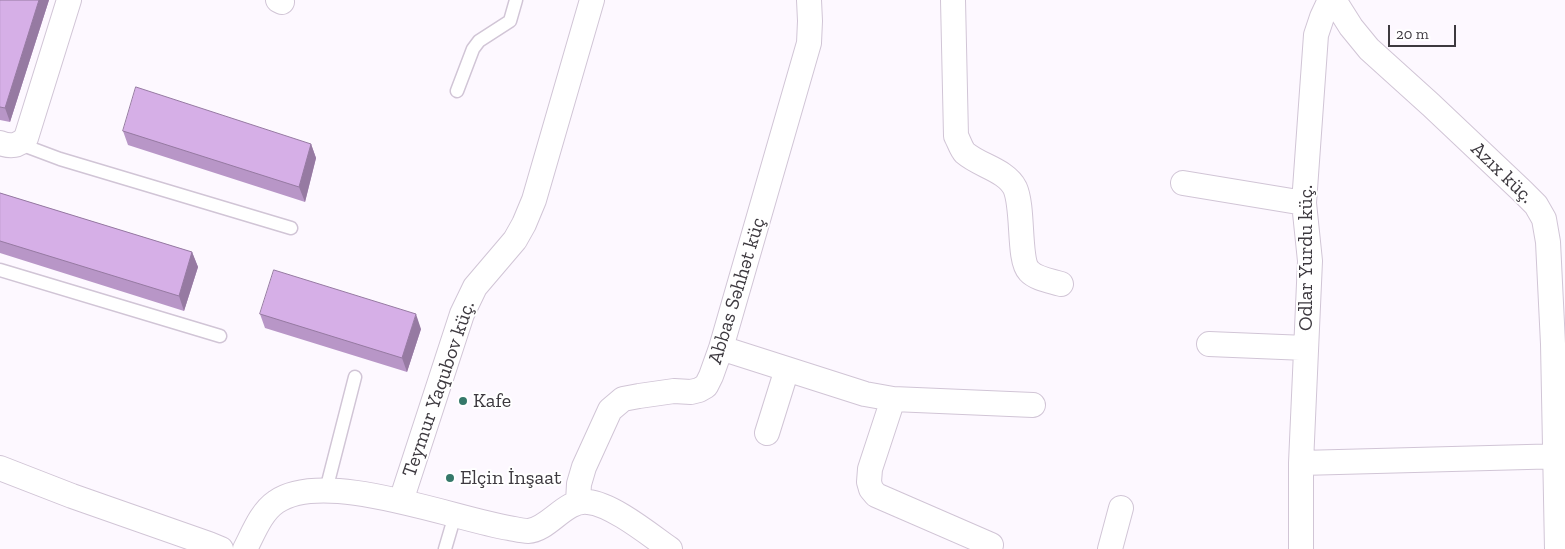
<!DOCTYPE html>
<meta charset="utf-8">
<style>
body{margin:0}
#map{position:relative;width:1565px;height:549px;overflow:hidden;background:#fdf8ff;font-family:"Zilla Slab",serif}
canvas{display:block}
.scale{position:absolute;left:1388px;top:25px;width:68px;height:22px;box-sizing:border-box;border:2px solid #3d393f;border-top:0;padding-left:6px;font-size:15px;line-height:18px;white-space:nowrap;color:#3d393f;-webkit-text-stroke:4px #fff;paint-order:stroke}
</style>
<div id="map">
<canvas width="1565" height="549"></canvas>
<div class="scale">20 m</div>
</div>
<script>
const c = document.querySelector('canvas').getContext('2d');
c.lineJoin = 'round';
function trace(path, color, width, dash) { c.strokeStyle = color; c.lineWidth = width; c.lineCap = dash ? 'butt' : 'round'; c.setLineDash(dash || []); c.stroke(path); }
function paint(path, color) { c.fillStyle = color; c.fill(path, 'evenodd'); }
function label(font, color, halo, rows, align = 'center') {
  c.font = font + ' "Zilla Slab",serif'; c.lineWidth = 4; c.setLineDash([]); c.textBaseline = 'middle'; c.strokeStyle = halo; c.fillStyle = color; for (const [text, x, y, turn = 0] of rows) {
    c.save(); c.translate(x, y); c.rotate((+turn || 0) * Math.PI / 180); c.textAlign = isNaN(turn) ? turn : align; if (halo) c.strokeText(text, 0, 0); c.fillText(text, 0, 0); c.restore();
  }
}
const service = new Path2D(`
 M457 91 473 49 479 41 510 21 516 0
 M20 144 60 159 291 228
 M0 270 220 336
 M326 490 355 377
 M445 549 455 515`);
const minor = new Path2D(`
 M278 0 282 2
 M953 0 956 136C959 141 961 149 965 153 980 166 1006 170 1015 188 1024 208 1018 260 1029 271 1036 279 1052 281 1061 284
 M1334 0 1351 27 1369 49 1431 105 1522 191 1536 205 1544 219 1548 242 1553 344 1557 549
 M0 143C11 147 18 146 26 138L69 0
 M1183 183 1304 203
 M1209 344 1306 348
 M721 348 865 394 893 399 1033 405
 M893 399 870 469 869 482 871 489 876 495 991 545
 M767 433 787 369
 M1301 463 1565 456
 M0 468 72 496 209 544 221 549
 M401 501 462 314 475 287 515 240 524 224 534 200 592 0
 M578 502 579 484 584 467 610 410 623 399 639 396 674 391 691 392 699 390 706 386 711 376 721 348 809 43 810 21 809 0
 M245 549C253 534 261 512 276 502 324 468 454 519 509 528 515 529 522 531 528 531 549 530 565 499 588 502 612 504 650 535 670 549
 M1110 549 1121 508
 M1301 549V463L1310 261 1304 203 1316 35 1322 17 1330 0`);
trace(service, '#d1c5d6', 15);
trace(minor, '#d1c5d6', 26);
trace(service, '#fff', 12);
trace(minor, '#fff', 24);
paint(new Path2D(`
 M0 0H49L10 122 0 120Z
 M123 131 311 144 316 158 305 202 128 145Z
 M0 193 192 252 198 267 184 311 0 253Z
 M260 314 421 329 407 372 265 328Z`), '#b896c7');
paint(new Path2D(`
 M39 0H49L10 122 5 108Z
 M311 144 316 158 305 202 299 187Z
 M192 252 198 267 184 311 179 296Z
 M416 314 421 329 407 372 402 358Z`), '#967aa2');
const building = new Path2D(`
 M0 0H39L5 108 0 107Z
 M136 87 311 144 299 187 123 131Z
 M0 193 192 252 179 296 0 241Z
 M274 270 416 314 402 358 260 314Z`);
paint(building, '#d6afe7');
trace(building, '#967aa2', 1);
for (const [x, y, r, color] of [
 [463,401,5,"#35786a"],
 [450,478,5,"#35786a"]
]) { const dot = new Path2D(); dot.arc(x, y, r, 0, 2 * Math.PI); c.fillStyle = color; c.fill(dot); trace(dot, '#fff', 2); }
label('20px', '#3d393f', '#fff', [
 ["Azıx küç.",1502,173,44],
 ["Odlar Yurdu küç.",1306,258,-90],
 ["Abbas Səhhət küç",737,291,-73],
 ["Teymur Yaqubov küç.",439,389,-71]
]);
label('20px', '#3d393f', '#fff', [
 ["Kafe",473,401],
 ["Elçin İnşaat",460,478]
], 'left');
</script>
